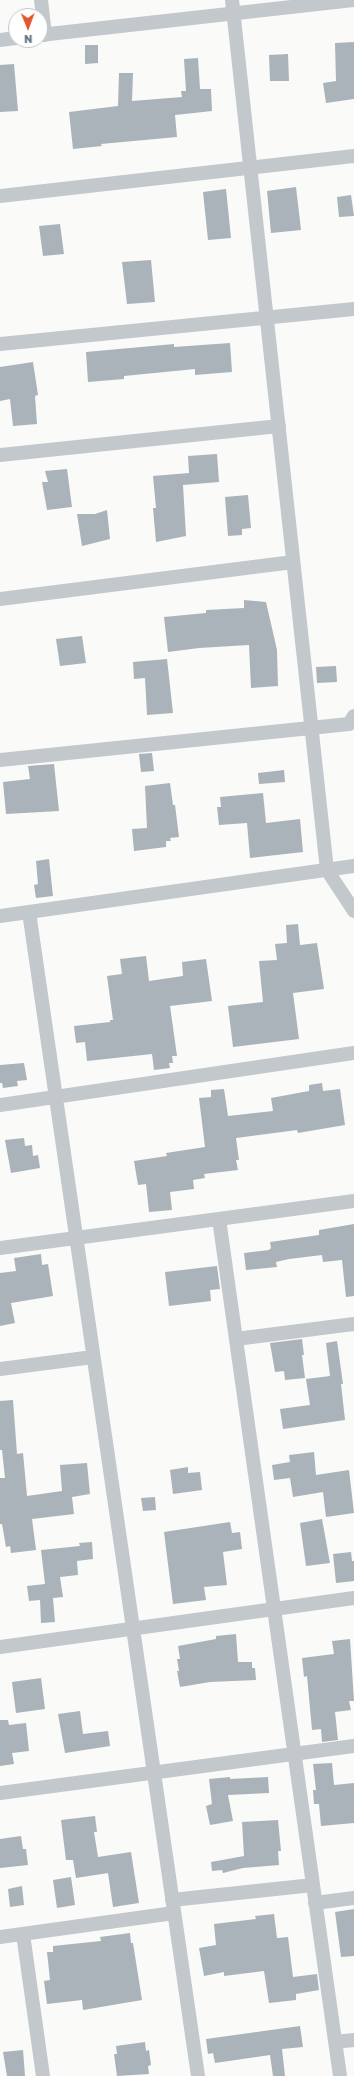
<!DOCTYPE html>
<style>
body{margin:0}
#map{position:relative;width:354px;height:2076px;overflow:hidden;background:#fafaf8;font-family:"Golos Text",sans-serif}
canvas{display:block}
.north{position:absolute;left:8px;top:8px;width:40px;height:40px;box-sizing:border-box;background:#fff;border:1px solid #c1c8cd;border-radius:50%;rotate:179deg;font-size:11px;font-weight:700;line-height:16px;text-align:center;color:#657683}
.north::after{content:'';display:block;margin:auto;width:14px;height:18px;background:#e4572e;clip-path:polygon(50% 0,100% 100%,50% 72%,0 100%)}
</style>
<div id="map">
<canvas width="354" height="2076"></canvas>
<div class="north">N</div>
</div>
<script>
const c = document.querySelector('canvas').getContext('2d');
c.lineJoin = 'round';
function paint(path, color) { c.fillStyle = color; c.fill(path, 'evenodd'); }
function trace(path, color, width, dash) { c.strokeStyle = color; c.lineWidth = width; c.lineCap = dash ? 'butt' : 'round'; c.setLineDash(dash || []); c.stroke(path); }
paint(new Path2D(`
 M354 42V99L326 103 323 83 336 81 335 43Z
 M85 45H98V63L85 64Z
 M288 54 289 81H270L269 55Z
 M198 58 200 89H211L212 111 175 115 177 137 101 144 102 146 73 149 69 112 118 106 119 73H133L132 101 182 97 181 91H186L184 59Z
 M14 64 18 111 0 112V65Z
 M296 187 301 230 271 233 267 191Z
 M226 189 231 238 208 240 203 192Z
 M351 195 354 216 339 217 337 197Z
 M60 224 64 254 43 256 39 226Z
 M151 260 155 302 127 304 122 262Z
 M230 343 232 372 195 375V369L124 376V379L88 382 86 352 174 344V347Z
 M33 362 38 395 35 396 37 424 13 426 10 399 0 401V367Z
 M217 454 219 482 183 485 186 536 156 542 153 508H156L153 476 189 473 188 456Z
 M67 469 72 507 47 510 42 482H48L45 471Z
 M248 495 251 528 242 529V535L228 536 225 497Z
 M107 510 110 539 82 546 77 514H95Z
 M244 600 266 602 277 650 278 686 251 688 249 645 199 648 168 652 164 617 206 613V610L244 608Z
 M82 636 86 663 60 666 56 639Z
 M167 659 173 713 147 715 145 678 134 679 133 662Z
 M336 666 337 682 317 683 316 667Z
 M152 753 154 771 141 772 139 754Z
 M54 764 59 811 6 814 3 782 30 779 28 766Z
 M284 770 285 782 259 784 258 773Z
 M170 783 173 805H175L179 837 170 838 171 841H166V847L134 851 132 829 147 828 145 786Z
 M263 793 266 823 300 819 303 852 250 858 247 823 219 825 217 807H221L220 797Z
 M49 859 53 896 36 898 34 885 38 884 36 861Z
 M298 924 300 945 317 943 324 989 293 993 299 1039 233 1047 228 1006 263 1002 259 961 277 960 275 944 287 943 286 925Z
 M146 956 149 981 183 976 182 962 206 959 212 1001 170 1006 177 1056H172L173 1063H169L170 1068 154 1070 152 1054 87 1061 85 1042 76 1043 74 1026 110 1022V1020H113L107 976 122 974 120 959Z
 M24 1063 27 1080 17 1081 18 1086 3 1088 2 1083H0V1065Z
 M322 1083 323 1091 340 1089 345 1125 298 1133 297 1130 236 1138 239 1160H236L238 1170 204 1174 205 1178 193 1180 194 1189 170 1192 172 1210 149 1212 146 1184 138 1185 134 1161 167 1156 166 1153 205 1147 199 1098 211 1097V1090L224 1089 228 1116 273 1111 271 1098 309 1091V1085Z
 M24 1138 25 1146 32 1145 33 1156 38 1155 40 1168 11 1173 5 1140Z
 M354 1224V1296L346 1297 342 1260 323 1262 322 1255 289 1259 276 1262 277 1267 246 1270 244 1253 269 1250 271 1248 270 1242 319 1235V1230Z
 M41 1254 42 1265 48 1264 53 1296 11 1303 15 1323 0 1326V1273L16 1271 14 1258Z
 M217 1266 220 1289 210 1290 211 1301 169 1306 165 1272Z
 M302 1339 304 1355H302L305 1378 285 1380 284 1371 275 1372 270 1343Z
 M337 1341 343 1384H341L345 1420 283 1429 280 1409 310 1405 306 1379 330 1376 326 1343Z
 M13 1400 17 1454 23 1453 27 1496 62 1491 60 1465 87 1463 90 1494 72 1497 74 1514 32 1519 36 1550 11 1553 10 1546 6 1547 2 1524H0V1478H5L2 1450H0V1401Z
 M314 1452 316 1475 349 1470 354 1513 326 1517 323 1492 293 1497 290 1478 274 1480 272 1465 290 1462 289 1455Z
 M188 1467V1473L200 1472 202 1490 173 1494 170 1470Z
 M155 1497 156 1510 143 1511 141 1498Z
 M322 1519 330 1563 306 1566 300 1523Z
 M230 1522 232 1533 240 1532 242 1549 223 1552 227 1585 204 1587 206 1600 173 1604 164 1532Z
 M92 1542 93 1559 77 1561 78 1575 60 1577 63 1597 53 1598 55 1622 41 1623 40 1600 29 1601 27 1586 45 1584 41 1550 80 1546 79 1543Z
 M351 1552 352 1561H354V1581L336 1583 333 1554Z
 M236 1634 238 1662H252V1668H255L256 1680 210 1682 180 1687 177 1671H179L177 1659H180L178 1646 216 1639V1636Z
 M350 1639 354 1701H349L351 1710 335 1712 338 1740 322 1742 321 1729 312 1730 307 1676 304 1677 302 1658 334 1654 332 1641Z
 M41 1678 45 1709 16 1713 12 1682Z
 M80 1711 83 1734 108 1731 110 1746 65 1753 58 1714Z
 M0 1720H8L9 1725 26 1723 29 1751 12 1753 14 1764 0 1766Z
 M332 1763 334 1785 354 1783V1823L321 1826 319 1804H314L313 1790H316L313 1764Z
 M230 1777V1779L268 1777 269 1793 228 1795 233 1821 210 1825 206 1806 212 1804 209 1779Z
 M95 1816 97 1832H94L98 1857 131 1852 139 1903 113 1907 108 1873 76 1878 73 1860H66L61 1820Z
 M278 1820 281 1851H278L279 1865 243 1868 223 1873 222 1870 212 1871 211 1862 244 1856 242 1822Z
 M21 1836 23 1849H26L28 1865 0 1868V1839Z
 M71 1877 75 1905 57 1908 53 1880Z
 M22 1886 24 1905 10 1907 8 1889Z
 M354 1909V1956L341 1957 335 1912Z
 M274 1914 277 1938 288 1937 293 1977 317 1974 319 1990 296 1994V2000L269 2003 264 1971 224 1976V1972L204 1976 199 1948 216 1945 214 1924 256 1919 255 1916Z
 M130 1933 131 1943H133L142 2000 83 2010 82 2000 47 2004 44 1981 50 1980 47 1952H53V1946L101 1941 100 1937Z
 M300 2026 303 2047 282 2049 285 2076H273L270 2055 215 2063 213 2053 208 2054 206 2039Z
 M145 2042 146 2051 149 2050 151 2065 148 2066 149 2074 117 2076 114 2054H117L116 2046Z
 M23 2050 25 2076H7L3 2052Z`), '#aab3b9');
trace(new Path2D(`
 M41 0 45 35
 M232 0 327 870 354 911
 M40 35 354 0
 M0 40 16 38
 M0 196 354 156
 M0 344 354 309
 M0 455 279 426
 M0 599 293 562
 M0 760 349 724 354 716
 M29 912 198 2076
 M0 916 354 866
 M0 1105 354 1053
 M219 1219 340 2076
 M0 1248 354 1201
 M236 1339 354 1324
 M0 1369 93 1357
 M0 1647 354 1598
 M0 1793 354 1746
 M172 1900 313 1885
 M315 1903 354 1898
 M23 1934 43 2076
 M0 1937 174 1913
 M335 2042 354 2040`), '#c3c8cc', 14);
</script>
